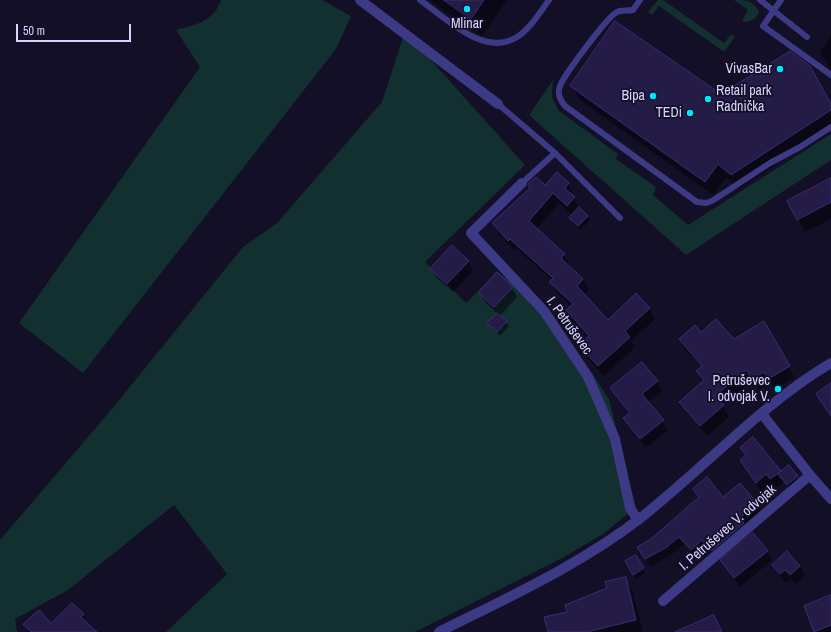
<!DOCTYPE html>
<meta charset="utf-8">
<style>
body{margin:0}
#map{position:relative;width:831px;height:632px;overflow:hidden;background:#130f26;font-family:"Archivo Narrow",sans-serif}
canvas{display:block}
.scale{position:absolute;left:16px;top:24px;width:115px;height:18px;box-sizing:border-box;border:2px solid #d9d4ff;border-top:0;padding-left:5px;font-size:12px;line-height:14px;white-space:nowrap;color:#d9d4ff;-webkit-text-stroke:3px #130f26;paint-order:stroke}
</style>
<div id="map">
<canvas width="831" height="632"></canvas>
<div class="scale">50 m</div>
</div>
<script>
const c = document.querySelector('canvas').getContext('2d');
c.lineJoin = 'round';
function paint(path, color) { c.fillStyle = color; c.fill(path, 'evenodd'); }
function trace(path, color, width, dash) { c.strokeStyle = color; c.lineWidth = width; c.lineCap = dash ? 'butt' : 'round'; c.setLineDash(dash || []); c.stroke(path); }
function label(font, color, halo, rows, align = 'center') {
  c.font = font + ' "Archivo Narrow",sans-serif'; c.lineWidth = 3.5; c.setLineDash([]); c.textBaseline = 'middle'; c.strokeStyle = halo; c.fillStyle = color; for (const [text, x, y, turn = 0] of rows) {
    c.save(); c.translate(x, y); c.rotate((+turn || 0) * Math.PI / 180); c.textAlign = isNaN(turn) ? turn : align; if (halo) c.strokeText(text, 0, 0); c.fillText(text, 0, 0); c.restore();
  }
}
paint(new Path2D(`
 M221 0H322L351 16 336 49 83 373 19 323 200 67 176 30C196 25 214 21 221 0Z
 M658 0H663L724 43 731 34 735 37 724 52 659 6 652 15 648 12Z
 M734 0C745 0 754 0 759 12L755 19 746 22 742 20 748 10Z
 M405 31 525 165 425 262 466 303 497 272 549 309 609 399 636 507 603 534 564 557 415 632H166L227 574 174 505 68 590 15 619 17 632H0V540L116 404 243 247 277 223 382 102Z
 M553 80 552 97 558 110 618 154 616 159 656 187 653 195 688 225 831 134V160L686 255 529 115Z`), '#12302f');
paint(new Path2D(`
 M429 0H507L482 36Z
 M831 36V69L828 66 820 52Z
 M572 86 831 106V128L740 188 727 177 713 195 580 100Z
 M557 174 568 184 579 209 590 220 581 230 573 222 570 218 572 215 559 203 536 230 564 255 570 265 568 266 583 280 589 290 584 295 608 321 649 309 655 319 631 341 635 347 604 376 586 356 581 346 589 338 573 321 567 311 572 306 556 292 550 282 552 280 516 248 514 250 499 234 493 223 545 187Z
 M831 179V219L805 232 788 201Z
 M468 261 473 271 453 292 437 278 431 269Z
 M512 288 517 297 500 316 509 326 500 336 489 323 498 314 485 302 480 293Z
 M763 323 795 378 775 389 771 382 759 390 753 380 722 405 729 417 707 436 687 412 680 402 703 382 697 371 702 367 686 350 680 339 701 333 733 340Z
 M657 381 662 391 648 402 668 430 646 448 630 427 625 418 630 414 611 389Z
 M741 448 781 474 797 477 799 481 790 489 784 482 776 488 772 483 761 491 747 469 746 456Z
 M740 485 761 512 717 558 707 547 696 557 684 544 671 555 650 567 639 547 652 540 699 498 694 489 723 499Z
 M767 551 772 560 740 587 722 561Z
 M635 556 645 573 636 579 626 562Z
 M773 565 800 566 805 575 795 584 791 579 786 583Z
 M625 579 633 592 643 632H549L568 613Z
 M831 596V632H815L805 607Z
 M72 604 83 615 87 624 96 632H29L25 624 51 625Z`), '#0007');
const building = new Path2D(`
 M444 0H484L471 19Z
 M615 21 721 94 790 51 810 66 831 104V110L731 175 718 164 705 182 570 86Z
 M557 172 569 183 565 188 575 197 567 206 553 193 529 221 565 254 561 258 583 279 577 286 608 320 636 293 650 308 625 331 630 337 598 366 579 346 589 336 566 310 573 304 549 282 553 278 510 239 508 241 492 223 530 188 528 184 536 177 545 185Z
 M831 178V202L797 220 787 201Z
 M579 207 588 216 578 226 569 218Z
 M452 245 469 261 447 284 430 269Z
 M497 272 513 287 494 307 479 293Z
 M497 313 507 321 497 332 487 323Z
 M716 319 734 339 764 321 790 366 768 379 764 372 752 379 746 370 715 396 724 405 700 426 679 402 704 380 696 371 702 366 679 339 695 325 701 332Z
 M642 362 658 381 642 394 664 420 640 439 623 418 630 413 610 388Z
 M831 383V416L816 394Z
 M753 437 781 471 770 479 766 474 756 483 740 460 746 455 740 448Z
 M789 465 798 476 787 485 778 474Z
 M707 477 723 497 740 483 757 503 740 518 744 523 712 551 702 540 691 550 679 537 667 547 645 559 637 547 651 539 699 497 693 489Z
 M753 533 768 551 734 578 720 560Z
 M787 551 800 566 790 575 785 570 780 574 772 565Z
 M636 555 644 568 633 575 625 561Z
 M626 577 636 620 587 632H548L544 617 567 612 565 605 607 588 605 582Z
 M831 595V625L814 632 804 606Z
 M72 603 84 614 81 617 97 632H31L23 624 39 610 51 623Z
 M714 615 722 632H675Z`);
paint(building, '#241b47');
trace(building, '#3b2d73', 1);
trace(new Path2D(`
 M420 0C446 18 484 58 517 37 530 29 540 12 549 0
 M640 0 633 10C628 11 621 10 617 12 608 16 564 75 560 86 557 93 560 100 565 106L697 202 706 203 712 201 770 163 800 147 831 127
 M760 0 807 37
 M781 0 763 26 831 75
 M498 104 555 153 620 218
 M522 183 555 153`), '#3d3a85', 6);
trace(new Path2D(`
 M360 0 498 104
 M522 183 471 233 544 311 588 377 615 439 630 508 638 520
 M762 414 810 475 831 499
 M663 601 810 475`), '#3d3a85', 10);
trace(new Path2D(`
 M439 632C509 597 582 564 643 516 706 466 762 404 831 363`), '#3d3a85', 10);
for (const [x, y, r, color] of [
 [467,9,4,"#00e5ff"],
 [780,69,4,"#00e5ff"],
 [653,96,4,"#00e5ff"],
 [708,99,4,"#00e5ff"],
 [690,113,4,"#00e5ff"],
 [778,389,4,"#00e5ff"]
]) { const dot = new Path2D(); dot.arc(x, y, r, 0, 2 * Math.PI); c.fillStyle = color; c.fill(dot); trace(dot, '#130f26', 1.5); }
label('14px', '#d9d4ff', '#130f26', [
 ["Mlinar",467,24,"center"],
 ["VivasBar",772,69],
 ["Retail park",716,91,"left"],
 ["Radnička",716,107,"left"],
 ["Bipa",645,96],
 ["TEDi",682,113],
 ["Petruševec",770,381],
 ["I. odvojak V.",770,397]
], 'right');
label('14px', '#d9d4ff', '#130f26', [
 ["I. Petruševec",569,326,54],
 ["I. Petruševec V. odvojak",728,528,-41]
]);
</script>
